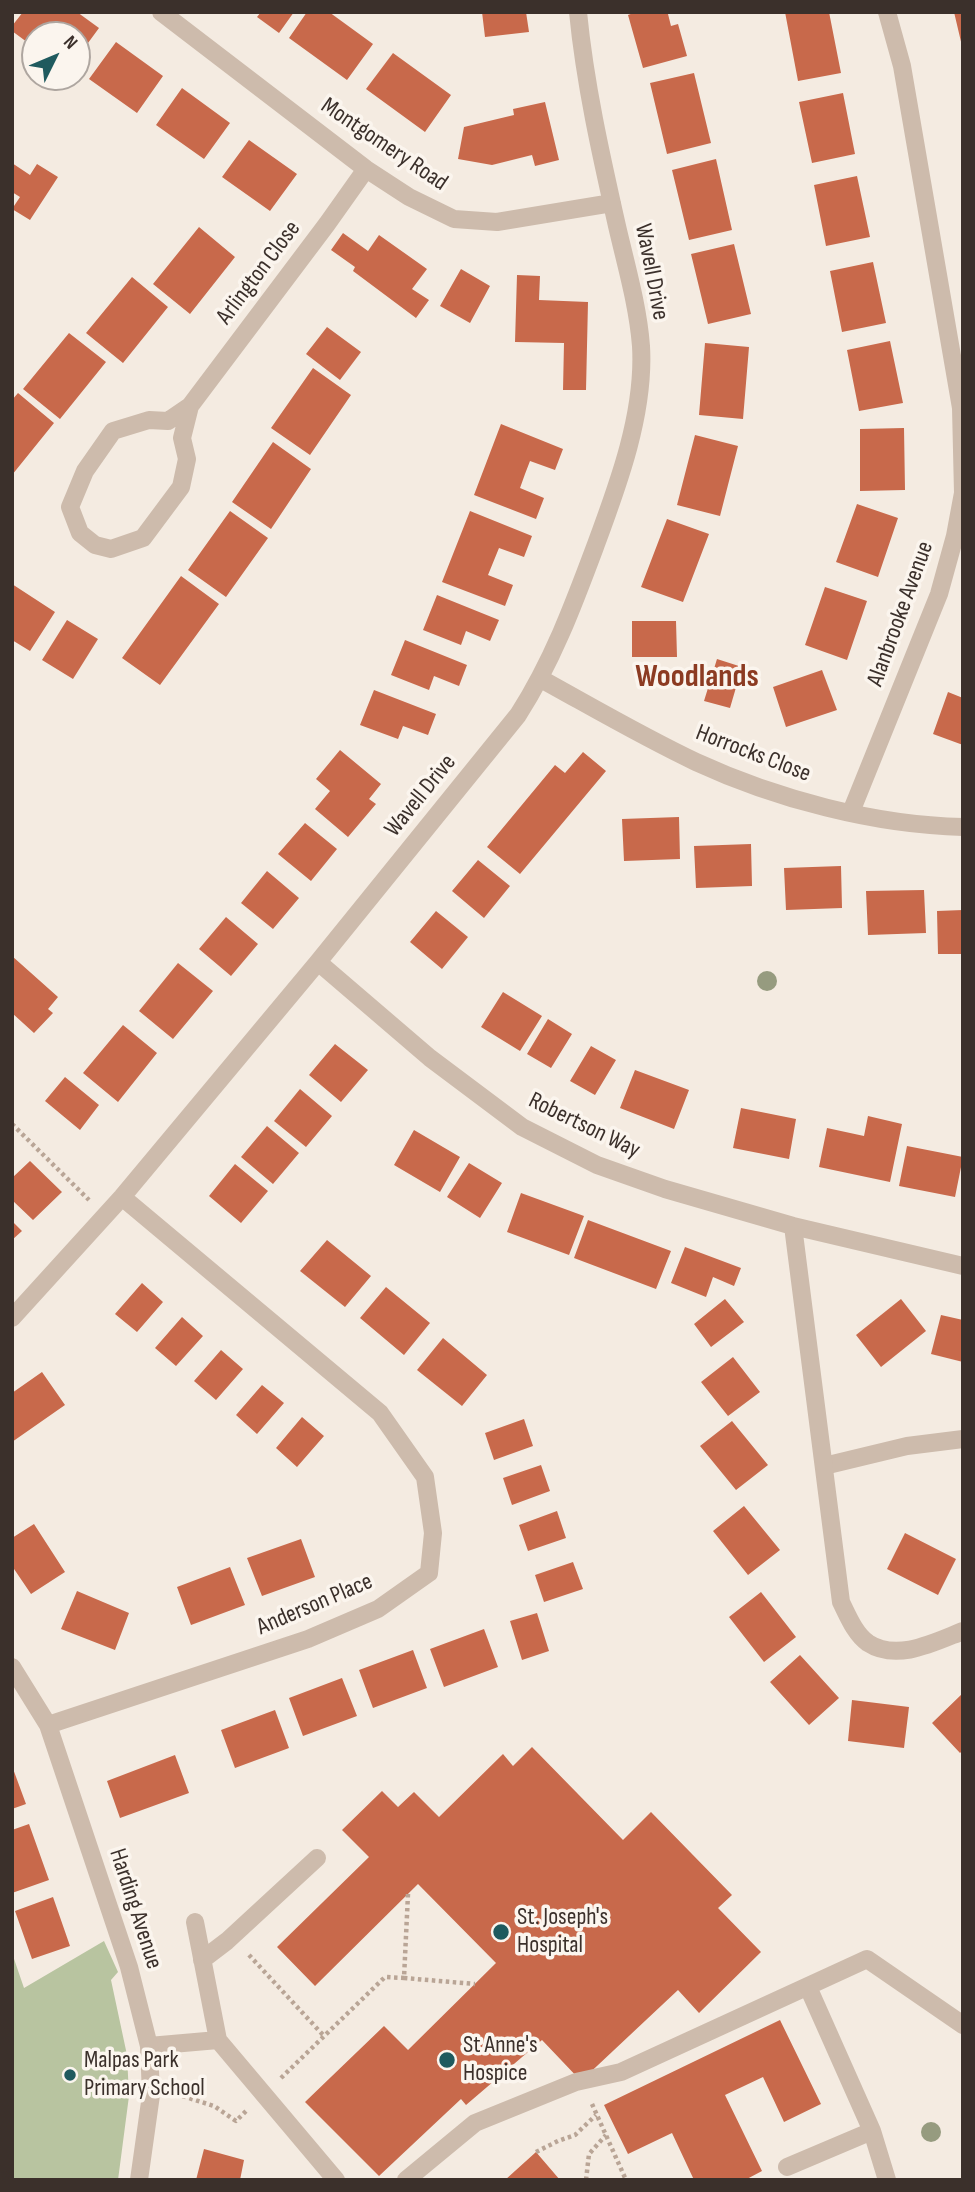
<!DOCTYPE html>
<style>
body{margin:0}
#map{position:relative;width:975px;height:2192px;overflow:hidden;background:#f4ebe1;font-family:"Sofia Sans Condensed",sans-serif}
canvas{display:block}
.frame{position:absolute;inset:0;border:14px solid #3b302b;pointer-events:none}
.north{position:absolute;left:21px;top:21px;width:70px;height:70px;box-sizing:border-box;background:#fbf5ee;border:2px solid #aea6a0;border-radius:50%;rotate:47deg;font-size:19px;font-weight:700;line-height:28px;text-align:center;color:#3b302b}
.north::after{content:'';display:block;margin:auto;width:24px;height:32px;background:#1f5a5e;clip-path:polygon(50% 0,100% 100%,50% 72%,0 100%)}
</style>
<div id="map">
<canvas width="975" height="2192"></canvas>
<div class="frame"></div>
<div class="north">N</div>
</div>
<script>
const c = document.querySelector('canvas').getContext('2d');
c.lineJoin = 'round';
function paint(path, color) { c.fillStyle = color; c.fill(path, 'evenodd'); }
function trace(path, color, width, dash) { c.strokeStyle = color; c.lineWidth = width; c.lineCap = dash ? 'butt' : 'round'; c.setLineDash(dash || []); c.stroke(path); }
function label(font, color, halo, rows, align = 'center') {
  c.font = font + ' "Sofia Sans Condensed",sans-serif'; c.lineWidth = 7; c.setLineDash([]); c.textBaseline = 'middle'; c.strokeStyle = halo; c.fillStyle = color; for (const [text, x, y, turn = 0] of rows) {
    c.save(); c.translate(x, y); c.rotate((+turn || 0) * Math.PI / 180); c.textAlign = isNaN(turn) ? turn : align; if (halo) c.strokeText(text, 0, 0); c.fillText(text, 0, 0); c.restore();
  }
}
paint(new Path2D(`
 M104 1941 118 1972 111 1980 127 2055 129 2096 118 2180H12V1953L24 1988Z`), '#b8c4a0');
paint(new Path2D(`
 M23 12H77L99 28 77 58V35H35V48L12 31V26Z
 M261 12H294L279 33 257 17Z
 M307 12H329L373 44 347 80 289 38Z
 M482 12H526L529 32 485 37Z
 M636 12 668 14 671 26 678 24 687 56 643 68 628 15Z
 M785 12H829L841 73 798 81Z
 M954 12H963V46H962Z
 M116 42 163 76 137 113 89 79Z
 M393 53 451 95 425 132 366 89Z
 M694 73 711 143 667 154 650 83Z
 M182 88 230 123 204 159 156 125Z
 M843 93 855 154 812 163 799 102Z
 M545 102 559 160 535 166 532 155 492 165 458 159 464 127 514 115 513 109Z
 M249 140 297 174 270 211 222 177Z
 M716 159 732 230 689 240 672 170Z
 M12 163 30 175 37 164 58 177 30 220 12 209 20 197 12 192Z
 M857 176 870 237 826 246 814 185Z
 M199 227 235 257 190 314 153 284Z
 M343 233 368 251 379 235 427 269 412 289 429 300 416 318 353 271 355 267 331 250Z
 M734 244 751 314 708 324 691 254Z
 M873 262 886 323 842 332 830 271Z
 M461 269 490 286 470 323 440 306Z
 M517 275 540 276 539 300 588 302 586 390H563L564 343 515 342Z
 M132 277 168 307 123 363 86 333Z
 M327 327 361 352 340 380 306 354Z
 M69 333 106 362 60 419 23 389Z
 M890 341 903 403 859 411 847 350Z
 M705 343 749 347 743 419 699 415Z
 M313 368 351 395 310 455 271 428Z
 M18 393 54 423 12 475V400Z
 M501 424 563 449 555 470 530 461 525 474 520 488 544 498 536 519 474 495Z
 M904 428 905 490 860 491V429Z
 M695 435 738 446 720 516 677 505Z
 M273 442 311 469 271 529 232 502Z
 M857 504 898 518 878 577 836 562Z
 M230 511 268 538 226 597 188 570Z
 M470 511 532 536 524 557 499 548 488 575 513 585 505 606 442 582Z
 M667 519 709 534 683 602 641 587Z
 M181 576 219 604 160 685 122 658Z
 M12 584 55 612 30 651 12 640Z
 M825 587 867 601 847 660 805 645Z
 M437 595 499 620 490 641 466 631 461 645 423 630Z
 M67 620 98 639 73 679 42 660Z
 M632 621H676L677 657H632Z
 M405 640 467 665 459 686 434 676 429 690 391 675Z
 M717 659 742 667 730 708 704 701Z
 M822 670 837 710 786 727 773 687Z
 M374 690 436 714 428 735 403 726 398 739 360 725Z
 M948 692 963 698V745L933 734Z
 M340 750 381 784 369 799 376 804 348 837 315 809 330 791 316 779Z
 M583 752 606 771 520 874 487 847 555 765 565 773Z
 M679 817 680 859 624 861 622 819Z
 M305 823 337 849 311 881 278 854Z
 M751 844 752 886 696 888 694 846Z
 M478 860 510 886 484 918 452 891Z
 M841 866 842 908 786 910 784 868Z
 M267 871 299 898 273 929 241 903Z
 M924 890 926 933 868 935 866 891Z
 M963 910V954H938L937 911Z
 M436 911 468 937 442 969 410 942Z
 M226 917 258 944 231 976 199 949Z
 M12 956 58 997 48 1009 53 1013 34 1033 12 1013Z
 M178 963 213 991 173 1039 139 1011Z
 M503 992 542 1016 520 1051 481 1027Z
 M548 1019 572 1034 551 1068 527 1054Z
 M123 1025 157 1053 118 1102 83 1073Z
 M335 1044 368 1070 341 1102 309 1075Z
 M591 1046 616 1060 595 1095 570 1081Z
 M635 1070 689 1090 674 1129 620 1108Z
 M65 1077 99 1105 80 1130 45 1101Z
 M300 1089 332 1116 306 1147 274 1121Z
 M741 1108 796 1119 789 1159 733 1148Z
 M868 1116 902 1124 890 1182 819 1167 827 1128 864 1136Z
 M267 1126 299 1153 273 1184 241 1157Z
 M414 1130 460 1157 440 1192 394 1165Z
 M907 1146 963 1157 955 1197 899 1186Z
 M30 1161 62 1192 33 1220 12 1200V1178Z
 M469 1163 502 1183 480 1218 447 1197Z
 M235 1164 268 1191 241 1223 209 1196Z
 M521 1193 584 1216 569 1255 507 1232Z
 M588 1220 671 1251 656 1289 574 1258Z
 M12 1221 22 1231 12 1240Z
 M327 1240 371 1276 345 1307 300 1271Z
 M685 1247 741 1268 734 1286 713 1277 706 1297 671 1283Z
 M142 1283 163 1302 137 1332 115 1314Z
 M386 1287 430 1323 404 1355 360 1318Z
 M725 1299 744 1322 711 1347 694 1324Z
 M901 1299 926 1331 881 1367 856 1335Z
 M941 1315 963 1320V1362L931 1354Z
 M182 1317 203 1336 176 1366 155 1348Z
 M443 1338 487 1375 462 1406 417 1370Z
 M221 1350 243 1369 216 1400 194 1381Z
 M733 1357 760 1392 728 1416 701 1382Z
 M42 1372 65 1405 12 1442V1393Z
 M262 1385 284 1403 257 1434 236 1415Z
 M302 1417 324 1436 297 1467 276 1448Z
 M524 1419 533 1446 494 1460 485 1433Z
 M732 1421 768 1465 736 1490 700 1446Z
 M541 1465 550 1491 512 1505 503 1478Z
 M744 1506 780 1550 748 1575 713 1531Z
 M557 1511 566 1538 528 1551 519 1525Z
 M34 1524 65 1572 31 1594 12 1566V1538Z
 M905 1533 956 1559 938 1595 887 1569Z
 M301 1539 315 1577 262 1596 247 1558Z
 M573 1562 583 1589 544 1602 535 1575Z
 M230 1567 245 1605 191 1625 177 1587Z
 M77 1591 129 1613 115 1650 61 1629Z
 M761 1592 796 1637 764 1662 729 1617Z
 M537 1613 549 1651 522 1660 510 1621Z
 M484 1629 498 1667 444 1687 430 1649Z
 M413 1650 427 1688 373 1708 359 1670Z
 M800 1655 839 1698 809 1725 770 1682Z
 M342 1678 357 1716 303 1736 289 1698Z
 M963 1693V1750L960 1753 932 1723Z
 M852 1700 909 1707 904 1748 848 1741Z
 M275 1710 289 1748 235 1768 221 1730Z
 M532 1747 623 1840 651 1812 732 1895 718 1908 761 1952 699 2013 678 1990 581 2081 542 2040 466 2105 461 2099 379 2176 305 2102 384 2026 408 2050 496 1963 418 1884 315 1986 277 1947 369 1857 342 1830 382 1791 398 1807 414 1792 439 1817 503 1754 513 1766Z
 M175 1755 189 1793 120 1818 107 1781Z
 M12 1766 26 1804 12 1809Z
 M29 1824 49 1880 12 1893V1830Z
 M53 1897 70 1946 32 1959 15 1911Z
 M780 2020 821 2104 784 2122 763 2077 725 2095 762 2171 745 2180H694L672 2133 628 2154 604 2105Z
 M204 2149 244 2160 240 2180H196Z
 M536 2152 560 2180H505Z`), '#c8694b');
trace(new Path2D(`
 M12 1124 89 1200
 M408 1894 404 1978 475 1984
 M249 1955 324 2036
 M281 2078 385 1977 404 1978
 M176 2094 214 2106 236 2121 247 2110
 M592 2104 626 2180
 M536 2152 558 2141 575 2135 596 2115
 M586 2180 589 2154 606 2135`), '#b9a596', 4.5, [3.5, 3.5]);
trace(new Path2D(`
 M824 1466 907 1446 963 1439
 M202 1960 227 1941 317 1858
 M218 2040 336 2180
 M149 2046 218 2040 195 1922
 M872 2131 887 2180
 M787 2167 872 2131 808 1987
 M406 2180 475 2123 576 2082 621 2072 867 1959 963 2025`), '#cdbbac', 18);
trace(new Path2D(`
 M161 12 366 169 409 197 454 219 497 222 612 203
 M190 406 182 438 187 459 181 487 143 538 111 549 95 545 80 533 70 507 85 471 113 431 149 420 168 421 190 406 327 224 366 169
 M541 679C592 707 643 737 696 762 776 799 875 825 963 827
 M851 812 939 594 955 536 963 493 961 408 902 66 887 12
 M318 962 430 1058 522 1127 597 1165 665 1189 793 1226 963 1266
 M793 1226 841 1602C848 1616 855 1634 868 1643 897 1662 935 1642 963 1631
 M12 1318 122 1197 318 962 518 715C552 662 573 606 595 547 618 485 645 413 641 346 638 306 626 265 617 226 601 155 585 84 578 12
 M12 1667 48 1725 129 1967 149 2046 151 2095 139 2180
 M48 1725 308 1639 378 1609 429 1573 433 1533 425 1477 380 1413 122 1197`), '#cdbbac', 18);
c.fillStyle = '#969b7f';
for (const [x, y] of [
 [767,981],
 [931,2132]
]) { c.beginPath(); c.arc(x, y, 10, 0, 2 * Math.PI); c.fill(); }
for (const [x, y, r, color] of [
 [501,1932,9,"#1f5a5e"],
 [447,2060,9,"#1f5a5e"],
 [70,2075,7,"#1f5a5e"]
]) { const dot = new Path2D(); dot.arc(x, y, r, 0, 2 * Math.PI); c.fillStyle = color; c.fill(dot); trace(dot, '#fbf5ee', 2.5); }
label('24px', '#3b302b', '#fbf5ee', [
 ["Montgomery Road",384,145,34],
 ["Wavell Drive",651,272,79],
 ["Arlington Close",259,273,-53],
 ["Alanbrooke Avenue",901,614,-70],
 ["Horrocks Close",753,754,21],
 ["Wavell Drive",421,796,-51],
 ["Robertson Way",584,1126,26],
 ["Anderson Place",315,1605,-23],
 ["Harding Avenue",135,1909,72]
]);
label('24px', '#3b302b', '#fbf5ee', [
 ["St. Joseph's",517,1918],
 ["Hospital",517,1946],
 ["St Anne's",463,2046],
 ["Hospice",463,2074],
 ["Malpas Park",84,2061],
 ["Primary School",84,2089]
], 'left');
label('bold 32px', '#8c3b22', '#fbf5ee', [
 ["Woodlands",697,678]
]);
</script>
